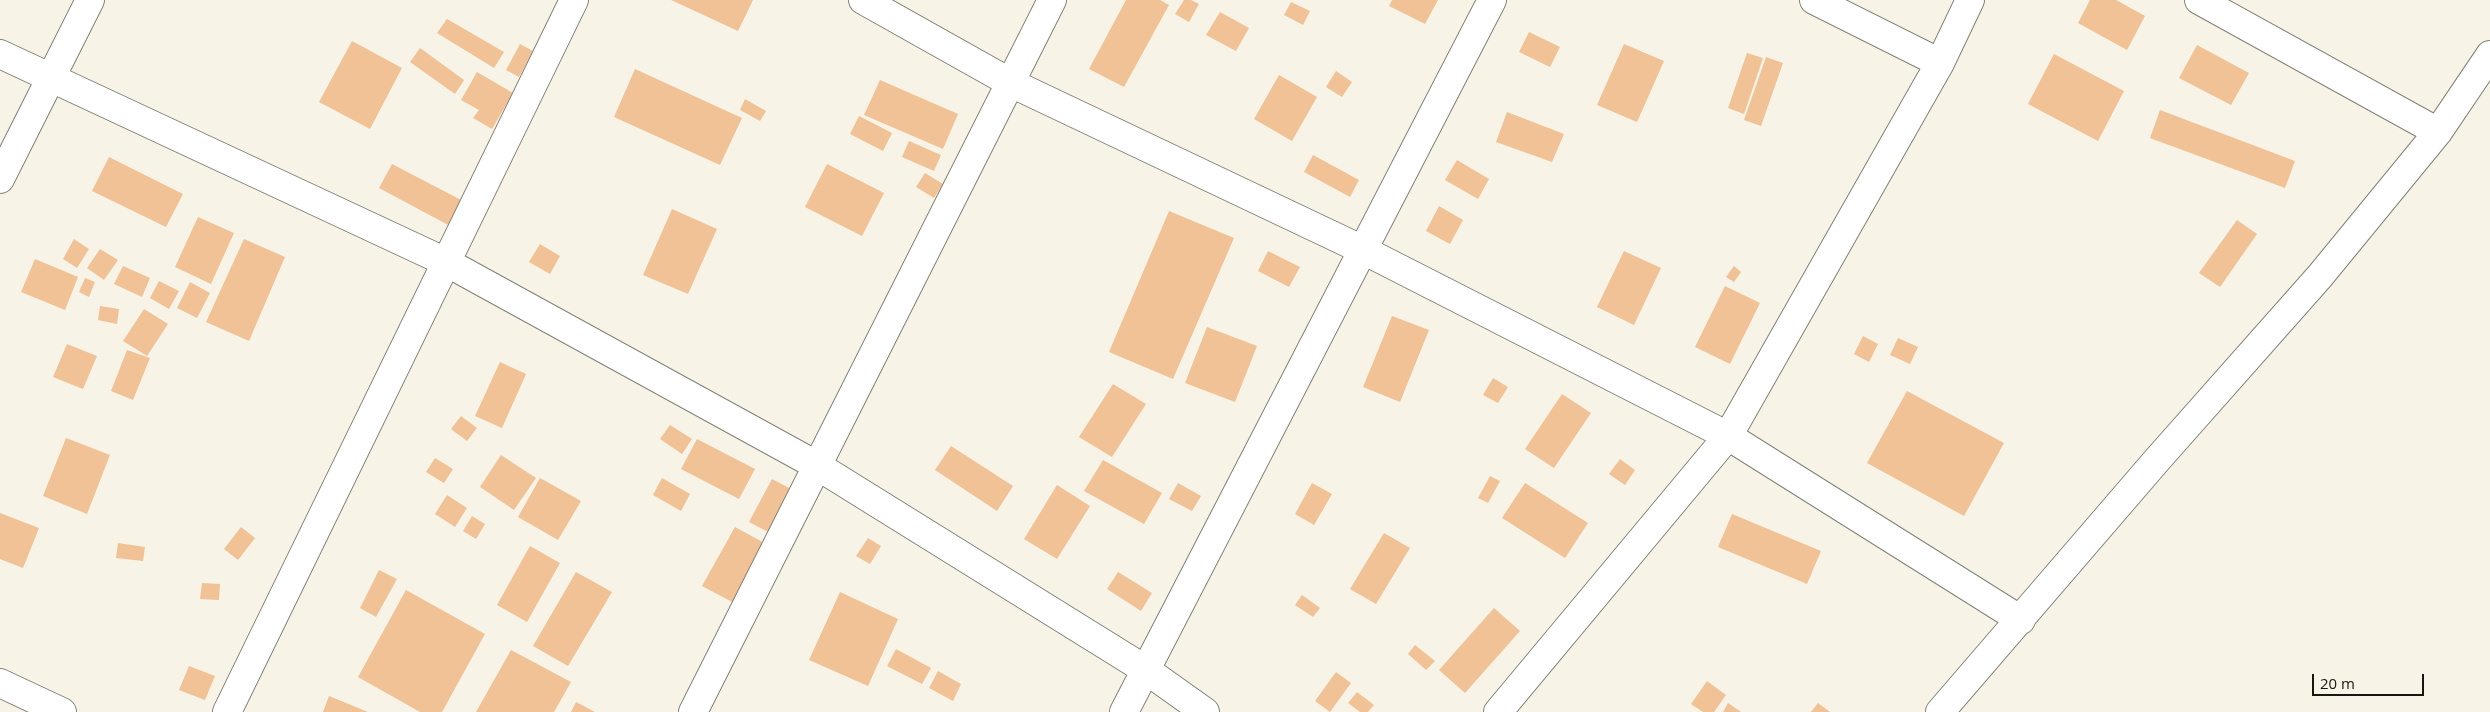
<!DOCTYPE html>
<style>
body{margin:0}
#map{position:relative;width:2490px;height:712px;overflow:hidden;background:#f7f3e7;font-family:"Open Sans",sans-serif}
canvas{display:block}
.scale{position:absolute;left:2312px;top:674px;width:112px;height:22px;box-sizing:border-box;border:2px solid #171612;border-top:0;padding-left:6px;font-size:15px;line-height:18px;white-space:nowrap;color:#171612;-webkit-text-stroke:4px #f7f3e7;paint-order:stroke}
</style>
<div id="map">
<canvas width="2490" height="712"></canvas>
<div class="scale">20 m</div>
</div>
<script>
const c = document.querySelector('canvas').getContext('2d');
c.lineJoin = 'round';
function paint(path, color) { c.fillStyle = color; c.fill(path, 'evenodd'); }
function trace(path, color, width, dash) { c.strokeStyle = color; c.lineWidth = width; c.lineCap = dash ? 'butt' : 'round'; c.setLineDash(dash || []); c.stroke(path); }
paint(new Path2D(`
 M671 0H753L738 31Z
 M1126 0H1160L1169 5 1124 87 1089 69Z
 M1184 0H1191L1199 4 1189 22 1175 14Z
 M1392 0H1438L1425 24 1389 6Z
 M2090 0H2116L2145 16 2127 50 2078 23Z
 M1291 2 1310 11 1303 25 1284 15Z
 M1220 12 1249 28 1236 51 1206 35Z
 M447 19 504 52 494 68 437 33Z
 M1529 32 1560 47 1550 67 1519 52Z
 M352 41 402 68 370 129 319 102Z
 M520 44 533 51 519 77 506 70Z
 M1624 44 1664 61 1637 122 1597 105Z
 M2197 45 2249 73 2231 105 2179 78Z
 M420 48 464 80 455 94 410 62Z
 M1747 53 1763 58 1744 114 1728 108Z
 M2054 54 2124 91 2098 141 2028 104Z
 M1766 57 1783 63 1761 126 1744 120Z
 M635 69 742 118 720 165 614 117Z
 M1336 71 1352 82 1342 97 1326 87Z
 M477 72 513 93 492 129 473 118 479 110 461 100Z
 M1279 75 1317 97 1292 141 1254 119Z
 M880 80 958 114 943 149 864 115Z
 M745 99 766 111 760 121 740 110Z
 M2160 110 2295 161 2285 188 2150 138Z
 M1507 112 1564 134 1552 162 1496 142Z
 M859 116 892 133 883 151 850 134Z
 M909 141 941 155 934 171 902 157Z
 M1313 155 1359 180 1350 197 1304 172Z
 M109 157 183 194 166 227 92 191Z
 M1457 160 1489 179 1478 199 1445 180Z
 M392 164 465 202 452 227 379 188Z
 M827 164 884 193 862 236 805 207Z
 M925 173 943 184 934 198 916 187Z
 M1439 206 1463 220 1450 244 1426 231Z
 M672 209 717 229 688 294 643 275Z
 M1169 211 1234 238 1173 379 1109 352Z
 M198 217 234 233 211 284 175 267Z
 M2237 220 2257 234 2220 287 2199 273Z
 M74 239 89 249 77 268 63 259Z
 M244 239 285 257 249 341 206 322Z
 M540 244 560 256 550 274 529 262Z
 M100 249 118 260 104 280 87 268Z
 M1268 251 1300 267 1289 287 1258 271Z
 M1624 251 1661 268 1634 325 1597 307Z
 M35 259 78 277 65 310 21 292Z
 M123 266 150 278 142 297 114 284Z
 M1734 266 1741 272 1734 282 1726 277Z
 M85 278 95 282 89 297 79 292Z
 M159 281 179 291 169 309 150 298Z
 M190 282 210 293 197 318 177 308Z
 M1725 286 1760 303 1730 364 1695 347Z
 M100 306 119 309 117 324 98 320Z
 M144 309 168 324 147 356 123 341Z
 M1392 316 1429 330 1400 402 1363 387Z
 M1207 327 1257 346 1235 402 1185 383Z
 M1863 336 1878 344 1869 362 1854 354Z
 M1898 338 1918 347 1910 364 1890 355Z
 M67 344 97 356 83 389 53 377Z
 M127 350 150 358 133 400 111 391Z
 M500 362 526 374 502 428 475 416Z
 M1493 378 1508 387 1498 403 1483 395Z
 M1113 384 1146 404 1112 457 1079 437Z
 M1907 391 2004 443 1964 516 1867 463Z
 M1562 394 1591 413 1554 468 1525 449Z
 M461 416 477 428 467 441 451 429Z
 M670 425 692 439 682 454 660 439Z
 M66 438 110 455 87 514 43 496Z
 M697 439 755 469 739 499 681 469Z
 M951 446 1013 486 997 511 935 470Z
 M501 455 536 478 514 510 480 487Z
 M435 458 453 469 444 483 426 472Z
 M1620 459 1635 470 1625 485 1609 474Z
 M1103 460 1162 493 1144 524 1084 491Z
 M1490 476 1500 481 1488 503 1478 498Z
 M540 478 581 501 558 540 518 517Z
 M662 478 690 494 681 511 653 495Z
 M772 479 795 491 772 534 749 522Z
 M1178 483 1201 496 1192 511 1169 499Z
 M1312 483 1332 494 1314 525 1295 514Z
 M1525 483 1588 523 1565 558 1502 518Z
 M1057 485 1090 506 1057 559 1024 539Z
 M447 495 467 508 455 527 435 514Z
 M0 513 39 528 23 568 0 559Z
 M1732 514 1821 551 1807 584 1718 547Z
 M472 516 485 524 476 539 463 531Z
 M241 527 255 538 238 560 224 549Z
 M735 527 768 545 736 604 702 586Z
 M1384 533 1410 548 1376 604 1350 589Z
 M868 538 881 546 870 564 856 556Z
 M118 543 145 547 143 561 116 558Z
 M530 546 560 563 527 622 497 605Z
 M379 570 397 579 376 617 360 608Z
 M576 572 612 592 568 666 533 646Z
 M1118 572 1152 593 1141 611 1107 589Z
 M202 583 220 584 219 600 200 599Z
 M406 590 485 634 442 712H420L358 677Z
 M840 592 898 619 868 686 809 660Z
 M1302 595 1320 608 1313 617 1295 605Z
 M1494 608 1520 631 1465 693 1439 670Z
 M1415 645 1435 661 1426 670 1408 654Z
 M896 649 931 668 922 684 887 666Z
 M511 650 571 682 554 712H476Z
 M189 666 215 676 205 700 179 690Z
 M938 671 961 684 953 701 929 688Z
 M1336 672 1351 683 1330 712 1315 701Z
 M1707 681 1726 695 1714 712H1703L1691 704Z
 M1357 692 1374 705 1368 712H1360L1348 703Z
 M329 696 368 712H323Z
 M576 702 595 712H571Z
 M1728 703 1741 712H1723Z
 M1818 703 1830 712H1811Z`), '#f0c295');
const minor = new Path2D(`
 M863 0 1011 83 1363 250 1728 436 2021 620
 M1814 0 1940 63
 M2199 0 2438 132
 M0 54 446 262 816 465 1146 670 1205 712
 M0 179 90 0
 M0 683 62 712
 M227 712 574 0
 M693 712 1052 0
 M1124 712 1492 0
 M1498 712 1728 436 1940 63 1970 0
 M1940 712 2157 460 2320 276 2438 132 2490 55`);
trace(minor, '#848176', 30);
trace(minor, '#fff', 28);
</script>
